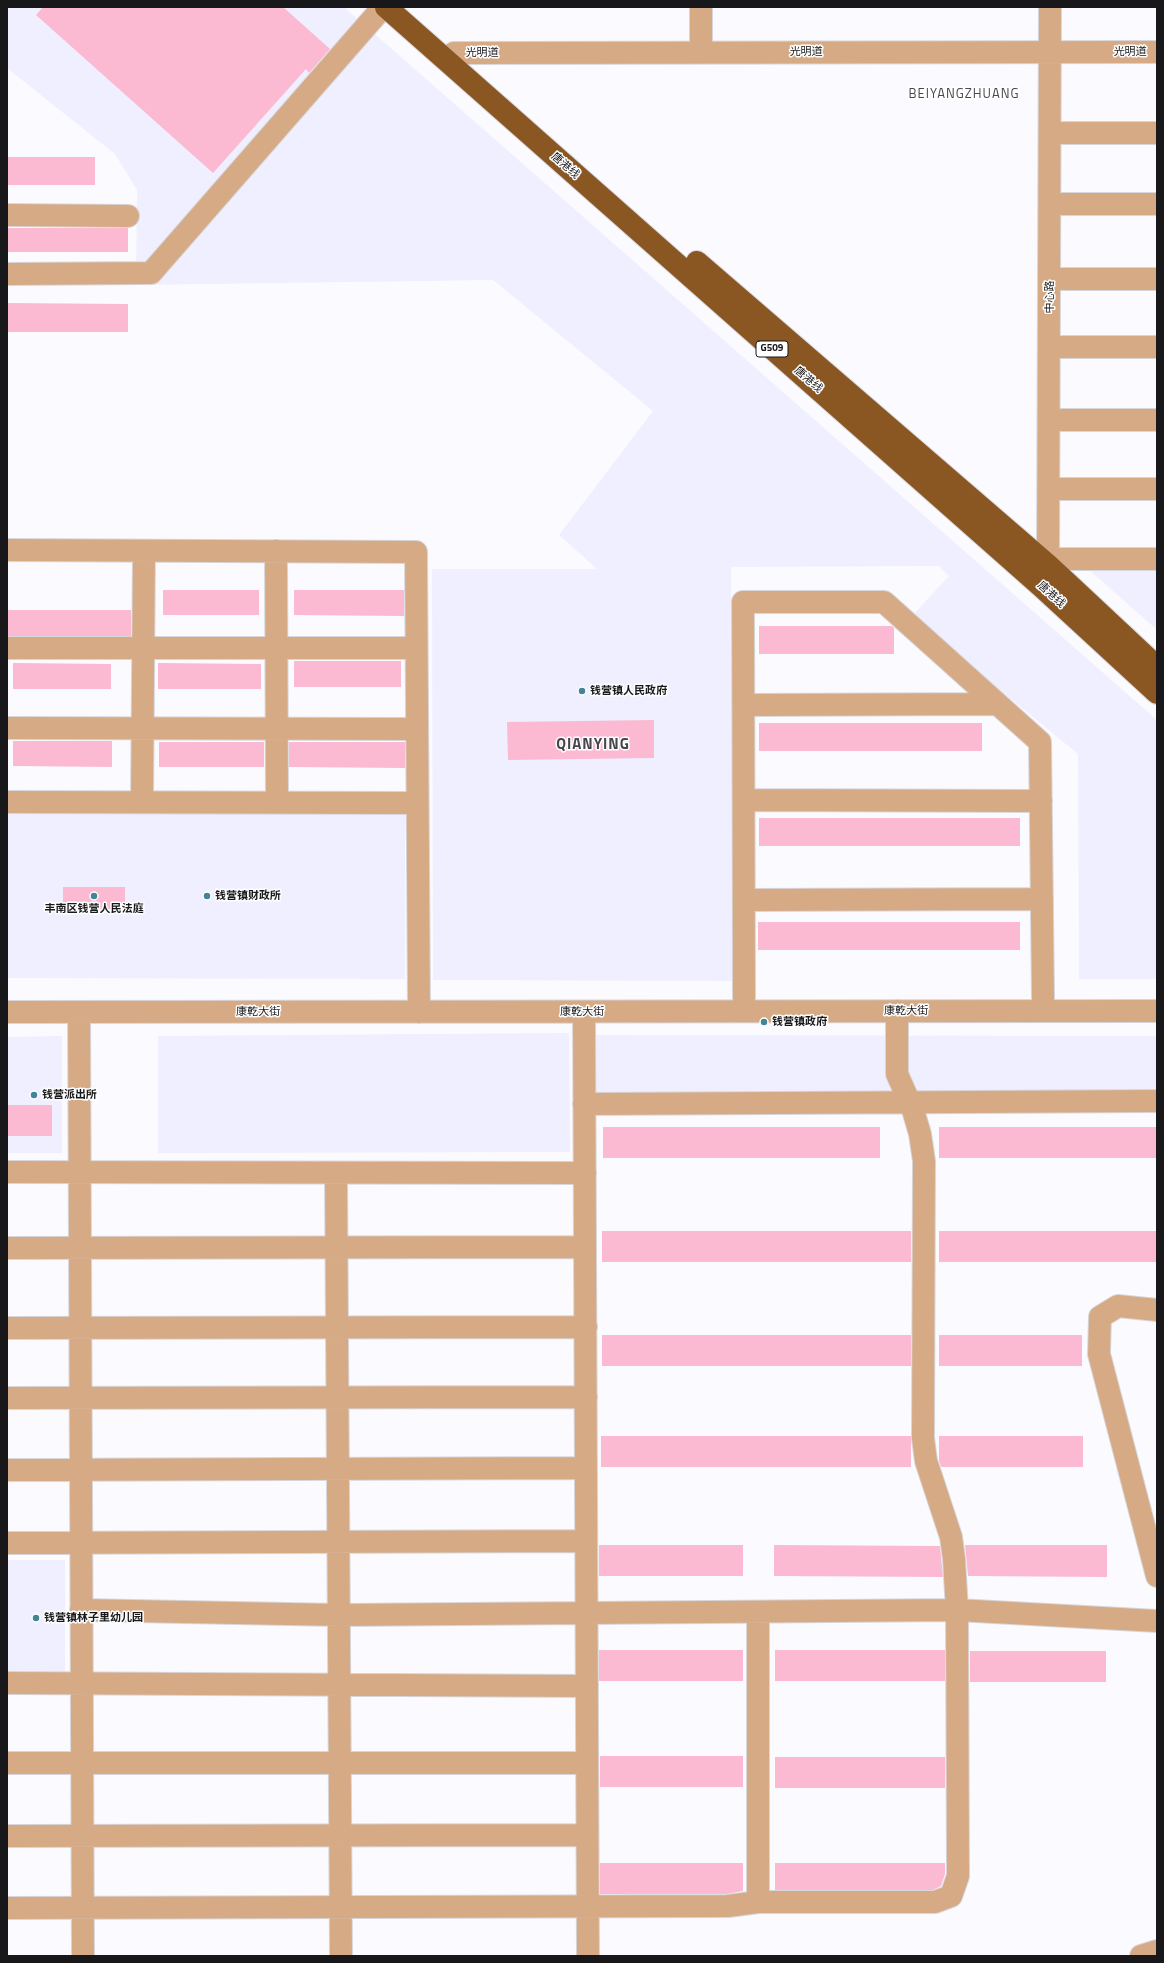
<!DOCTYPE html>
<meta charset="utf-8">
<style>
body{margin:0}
#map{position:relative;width:1164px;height:1963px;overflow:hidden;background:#fbfbff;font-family:"Titillium Web",sans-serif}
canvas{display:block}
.frame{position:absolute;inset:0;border:8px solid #18181b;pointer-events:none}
</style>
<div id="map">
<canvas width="1164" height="1963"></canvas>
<div class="frame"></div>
</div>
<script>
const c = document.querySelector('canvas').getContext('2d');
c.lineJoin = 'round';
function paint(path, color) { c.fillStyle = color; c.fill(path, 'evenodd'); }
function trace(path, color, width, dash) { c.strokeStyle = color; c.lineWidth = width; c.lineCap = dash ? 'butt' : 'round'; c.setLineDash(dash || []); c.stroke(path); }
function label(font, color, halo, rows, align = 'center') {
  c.font = font + ' "Titillium Web","Noto Sans SC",sans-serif'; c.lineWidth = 3; c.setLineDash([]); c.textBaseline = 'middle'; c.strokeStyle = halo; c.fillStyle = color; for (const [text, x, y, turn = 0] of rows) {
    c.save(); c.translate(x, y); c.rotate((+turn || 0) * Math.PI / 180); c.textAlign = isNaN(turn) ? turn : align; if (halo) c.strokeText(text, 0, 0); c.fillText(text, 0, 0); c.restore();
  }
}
paint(new Path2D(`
 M7 7H344L1157 720V979H1079L1078 754 911 617 949 576 939 566 731 567 732 981 433 980 432 569H597L559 535 653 411 493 280 136 285 137 190 115 154 7 68Z
 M1087 568H1157V630Z
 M7 813H405V979L7 978Z
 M569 1033 570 1152 158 1153V1036Z
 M594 1035 1157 1036V1094L593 1092Z
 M62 1036V1153H7V1037Z
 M7 1560H65V1677H7Z`), '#efefff');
paint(new Path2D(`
 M43 7H283L330 49 309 73 306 69 213 173 36 15Z
 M7 157H95V185H7Z
 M7 228H128V252H7Z
 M7 303 128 304V332H7Z
 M163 590H259V615H163Z
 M294 590H404V616L294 615Z
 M7 610H131V636H7Z
 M759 626H892L894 628V654H759Z
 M294 661H401V687H294Z
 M13 663 111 664V689H13Z
 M158 663 261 664V689H158Z
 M654 720V758L508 760 507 722Z
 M759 723H982V751H759Z
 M13 741H112V767L13 766Z
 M159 742H264V767H159Z
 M289 742H405V768L289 767Z
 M759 818H1020V846H759Z
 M63 887H125V909H63Z
 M758 922H1020V950H758Z
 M7 1105H52V1136H7Z
 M603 1127H880V1158H603Z
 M939 1127H1157V1158H939Z
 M602 1231H911V1262H602Z
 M939 1231H1157V1262H939Z
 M602 1335H911V1366H602Z
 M939 1335H1082V1366H939Z
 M601 1436H911V1467H601Z
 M939 1436H1083V1467H941L939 1461Z
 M599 1545H743V1576H599Z
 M774 1545 940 1546 943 1577 774 1576Z
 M965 1545H1107V1577L968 1576Z
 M599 1650H743V1681H599Z
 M775 1650H945V1681H775Z
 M970 1651H1106V1682H970Z
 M600 1756H743V1787H600Z
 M775 1757H945V1788H775Z
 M600 1863H743V1891L727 1894H600Z
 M775 1863H945V1874L941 1886 933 1890H775Z`), '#fbbad2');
const minor = new Path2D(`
 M701 52V7
 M454 53 1157 52
 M1050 133H1157
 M1050 204H1157
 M7 215 128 216
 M7 274 151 273 383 7
 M1050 279H1157
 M1049 347H1157
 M1049 420H1157
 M1049 489H1157
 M7 550 416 552 419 1012
 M276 551 277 802
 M1047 559H1157
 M1044 579 1048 565 1050 7
 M7 648H416
 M744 705 997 704
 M7 728 417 729
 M744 800 1041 801
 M7 802 417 803
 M142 802 144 551
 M744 900 1042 899
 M744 998 743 602H884L1040 742 1043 998
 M7 1012 1157 1011
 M79 1012 83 1956
 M584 1012 588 1956
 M584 1104 1157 1101
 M7 1172 585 1173
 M336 1173 341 1956
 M7 1248 585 1247
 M1157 1310 1118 1306 1100 1317 1099 1354 1157 1576
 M7 1328 586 1327
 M7 1398 586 1397
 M7 1470 586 1468
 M7 1543 586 1541
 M81 1610 339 1615 957 1610 1157 1621
 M758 1612V1902
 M7 1683 587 1686
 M7 1763H587
 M7 1836 587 1835
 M7 1908 728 1906 758 1902H935L951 1896 958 1876 957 1610 954 1559 951 1537 926 1461 923 1438 924 1161 920 1134 913 1110 897 1074V1011
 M1141 1956 1157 1951`);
const highway = new Path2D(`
 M386 7 1042 587 1157 693
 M697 262 1048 565 1157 667`);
trace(minor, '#d7d7db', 24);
trace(highway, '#d7d7db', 24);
trace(minor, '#d6aa85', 22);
trace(highway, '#8a5621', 22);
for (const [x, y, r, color] of [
 [582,691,4,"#438497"],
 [94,896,4,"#438497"],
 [207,896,4,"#438497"],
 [764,1022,4,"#438497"],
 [34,1095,4,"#438497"],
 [36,1618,4,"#438497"]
]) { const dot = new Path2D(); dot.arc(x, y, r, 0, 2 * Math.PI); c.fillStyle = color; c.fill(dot); trace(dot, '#fff', 1.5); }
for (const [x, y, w] of [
 [772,349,32]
]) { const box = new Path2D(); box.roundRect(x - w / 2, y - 8, w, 16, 3); c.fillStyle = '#fff'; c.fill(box); trace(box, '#18181b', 1); }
label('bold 10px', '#18181b', null, [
 ["G509",772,349]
]);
label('11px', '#18181b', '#fff', [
 ["光明道",806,52],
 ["光明道",1130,52],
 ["光明道",482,53],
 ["唐港线",565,166,41],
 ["中心路",1050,297,-90],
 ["唐港线",808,380,41],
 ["唐港线",1051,595,42],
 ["康乾大街",906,1011],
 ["康乾大街",258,1012],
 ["康乾大街",582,1012]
]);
label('bold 11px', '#18181b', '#fff', [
 ["钱营镇人民政府",590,691],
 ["钱营镇财政所",215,896],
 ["丰南区钱营人民法庭",94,909,"center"],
 ["钱营镇政府",772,1022],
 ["钱营派出所",42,1095],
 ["钱营镇林子里幼儿园",44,1618]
], 'left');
c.letterSpacing = '1px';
label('13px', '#46464c', '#fff', [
 ["BEIYANGZHUANG",964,95]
]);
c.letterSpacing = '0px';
c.letterSpacing = '1px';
label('bold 15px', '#46464c', '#fff', [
 ["QIANYING",593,745]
]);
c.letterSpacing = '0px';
</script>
